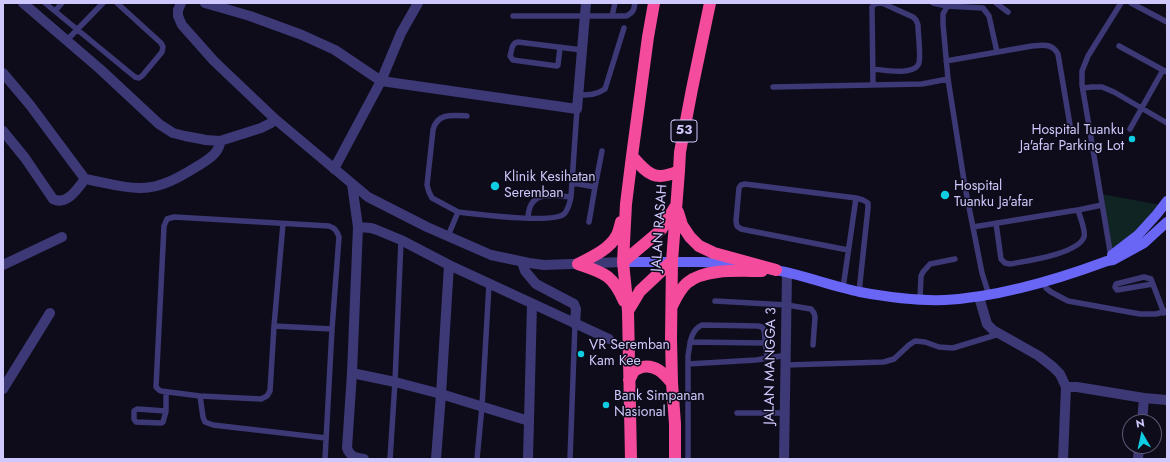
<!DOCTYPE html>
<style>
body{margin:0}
#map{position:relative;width:1170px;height:462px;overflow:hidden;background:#0e0c1a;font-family:Jost,sans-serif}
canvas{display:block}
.frame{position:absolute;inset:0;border:4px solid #cec8fc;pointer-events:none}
.north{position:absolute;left:1122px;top:414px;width:40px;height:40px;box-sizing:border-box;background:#0e0c1a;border:1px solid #5b5774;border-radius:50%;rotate:351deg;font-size:11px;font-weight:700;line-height:16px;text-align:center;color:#cec8fc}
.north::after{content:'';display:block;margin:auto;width:14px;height:18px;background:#0ecde2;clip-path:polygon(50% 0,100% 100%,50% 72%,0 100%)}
</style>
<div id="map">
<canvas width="1170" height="462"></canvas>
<div class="frame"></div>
<div class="north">N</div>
</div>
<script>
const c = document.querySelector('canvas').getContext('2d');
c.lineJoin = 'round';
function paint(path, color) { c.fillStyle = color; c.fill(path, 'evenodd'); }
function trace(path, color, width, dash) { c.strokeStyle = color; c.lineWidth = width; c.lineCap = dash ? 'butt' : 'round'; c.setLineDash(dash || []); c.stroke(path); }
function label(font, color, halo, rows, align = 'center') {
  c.font = font + ' Jost,sans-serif'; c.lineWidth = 3; c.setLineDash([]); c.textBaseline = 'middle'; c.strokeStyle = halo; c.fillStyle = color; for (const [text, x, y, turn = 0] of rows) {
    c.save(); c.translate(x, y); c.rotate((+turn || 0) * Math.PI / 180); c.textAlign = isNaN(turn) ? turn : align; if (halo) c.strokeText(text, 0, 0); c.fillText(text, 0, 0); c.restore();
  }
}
paint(new Path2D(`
 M1101 194 1166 206 1111 255Z`), '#0f2423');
trace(new Path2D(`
 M45 3 135 77 139 78 142 76 162 52 163 47 161 43 117 3
 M933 3 947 6 983 8 989 16 997 52
 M949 3 943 14V24L948 79 965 187 982 273 989 295
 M996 3 1008 12
 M1131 3 1167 22
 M55 11 62 3
 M513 16H626C633 13 634 10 635 3
 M612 16 615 3
 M67 40 103 3
 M1119 46 1163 70
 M560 47 558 65 557 66 513 60 510 56C512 51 511 43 518 42L582 50
 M946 61 1032 46C1043 45 1052 43 1058 54L1071 131
 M873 69C884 70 915 76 919 63 921 56 918 34 918 25L916 20 913 17 882 3C877 3 874 3 872 7L873 85
 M773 87 922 84 948 79
 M1083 88 1092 87H1102L1114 92 1167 123
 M578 95C589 95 596 95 605 89L624 28
 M1130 129 1163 70 1167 72
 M573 183 595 187 589 222
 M595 187 602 151
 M1078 210 1102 205
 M458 212 432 198 429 192 427 185 433 130C437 113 452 115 467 116
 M528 218C529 190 551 195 571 197
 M283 224 274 326 270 391 267 396 261 399 200 396 161 391 159 390 156 387 164 226 167 219 174 217 329 226C335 228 337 231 339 237L332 329 325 459
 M973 227 1071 211 1078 210C1080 217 1086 231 1084 237 1078 254 1026 261 1010 264L1005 263 1001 259 996 223
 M448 236 458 212C476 214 553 224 564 214 568 210 570 202 571 197L577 109
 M848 250 741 229 737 226 736 221 739 188 741 185 745 184 856 198 863 200 868 203V208L859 292
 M1111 257 1087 114 1082 85V71L1088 56 1121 3
 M1044 282 1046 288 1051 292 1068 301 1140 314H1156L1167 311
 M1153 284 1117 290 1115 287 1116 284 1144 277 1151 279 1164 313
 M843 288 856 198
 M920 299 921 276 923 272 930 264 955 259
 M715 301 787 305 811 309 814 313 815 317 813 345
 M274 326 332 329
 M690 342 765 343
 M688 364 756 360 781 356 786 357
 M786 365 884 362 894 359 909 345 915 341 925 342 939 347 953 348 999 334
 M200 396 203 417 205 422 213 425 326 438
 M166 411 137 409 134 411V419L136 422 161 423 163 422 166 411V392
 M737 413H785
 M390 459 395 382 401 240
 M477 459 482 406 489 284
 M570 459 575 324
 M688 459V356C690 345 690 330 702 325L758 326 762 327 764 330 767 358`), '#3c3976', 5.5);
trace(new Path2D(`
 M23 3 100 69 159 124 173 133 185 136 206 140 220 141 261 128 271 123 275 119
 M181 3 178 10V16L182 25 214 61 275 119 368 197 427 227 491 255 529 263 544 265 623 262
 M205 3 250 16 302 35 335 50 381 81 577 109 586 3
 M3 73 30 105 85 179C103 182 121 188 139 188 162 189 183 175 201 164 209 159 220 152 220 141
 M3 131 25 158 53 199C67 206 77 189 85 179
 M334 169 381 81 401 33 418 3
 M352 184 358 227 352 373 347 448C350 457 356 458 364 459
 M522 262 525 271 536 284 574 304 576 309 575 324
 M3 265 62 237
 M449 265 609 339
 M979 297 987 324 993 330 1039 356 1053 367 1060 374 1066 387 1063 459
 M352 373 395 382 441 394 449 265 401 240 377 230 371 228 358 227
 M1066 387H1077L1144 398 1167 400
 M3 389 50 313
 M1142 422 1144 398
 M436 459 441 394 529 421
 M528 459 532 304
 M784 459 787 273
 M1138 459 1139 446`), '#3c3976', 10);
trace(new Path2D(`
 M1112 255 1138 235 1157 214 1167 201
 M623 262H703L743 266
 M769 269C799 273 830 286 860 292 887 297 918 301 945 300 999 297 1056 280 1107 261L1113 260 1144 243 1167 222`), '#6965f5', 10);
trace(new Path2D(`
 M632 156C648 174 654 182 679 171
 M678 212 682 225 690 237 699 246 714 253 776 270
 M623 262 661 230 675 207
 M578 264C592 257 610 249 617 235 619 231 620 226 621 222
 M578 264C604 273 612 274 624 301
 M672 306C676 298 680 289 687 283 704 268 741 271 762 271
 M628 311 640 291 672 261
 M629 380C631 377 632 374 634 371 636 369 639 368 642 367 656 364 664 374 672 383
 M631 459 628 311 623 262 626 204 632 156 648 37 654 3
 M675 459V424L672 383 671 338 672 261 679 171 680 152 692 89 710 3`), '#f44b9c', 12);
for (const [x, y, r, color] of [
 [1132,139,4,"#0ecde2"],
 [495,186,5,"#0ecde2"],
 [945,195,5,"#0ecde2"],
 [581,354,4,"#0ecde2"],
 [606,405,4,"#0ecde2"]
]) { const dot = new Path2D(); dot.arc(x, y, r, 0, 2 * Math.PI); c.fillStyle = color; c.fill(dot); trace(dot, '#0e0c1a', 1.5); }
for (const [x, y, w] of [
 [684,131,26]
]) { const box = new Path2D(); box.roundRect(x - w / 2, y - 11, w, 22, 3); c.fillStyle = '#0e0c1a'; c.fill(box); trace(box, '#cec8fc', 1); }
label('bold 13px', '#cec8fc', null, [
 ["53",684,131]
]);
label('14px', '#cec8fc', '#0e0c1a', [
 ["Hospital Tuanku",1124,131,"right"],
 ["Ja'afar Parking Lot",1124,147,"right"],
 ["Klinik Kesihatan",504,178],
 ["Seremban",504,194],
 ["Hospital",954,187],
 ["Tuanku Ja'afar",954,203],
 ["VR Seremban",589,346],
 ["Kam Kee",589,362],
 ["Bank Simpanan",614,397],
 ["Nasional",614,413]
], 'left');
label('14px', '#cec8fc', '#0e0c1a', [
 ["JALAN RASAH",660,228,-86],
 ["JALAN MANGGA 3",771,366,-89]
]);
</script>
